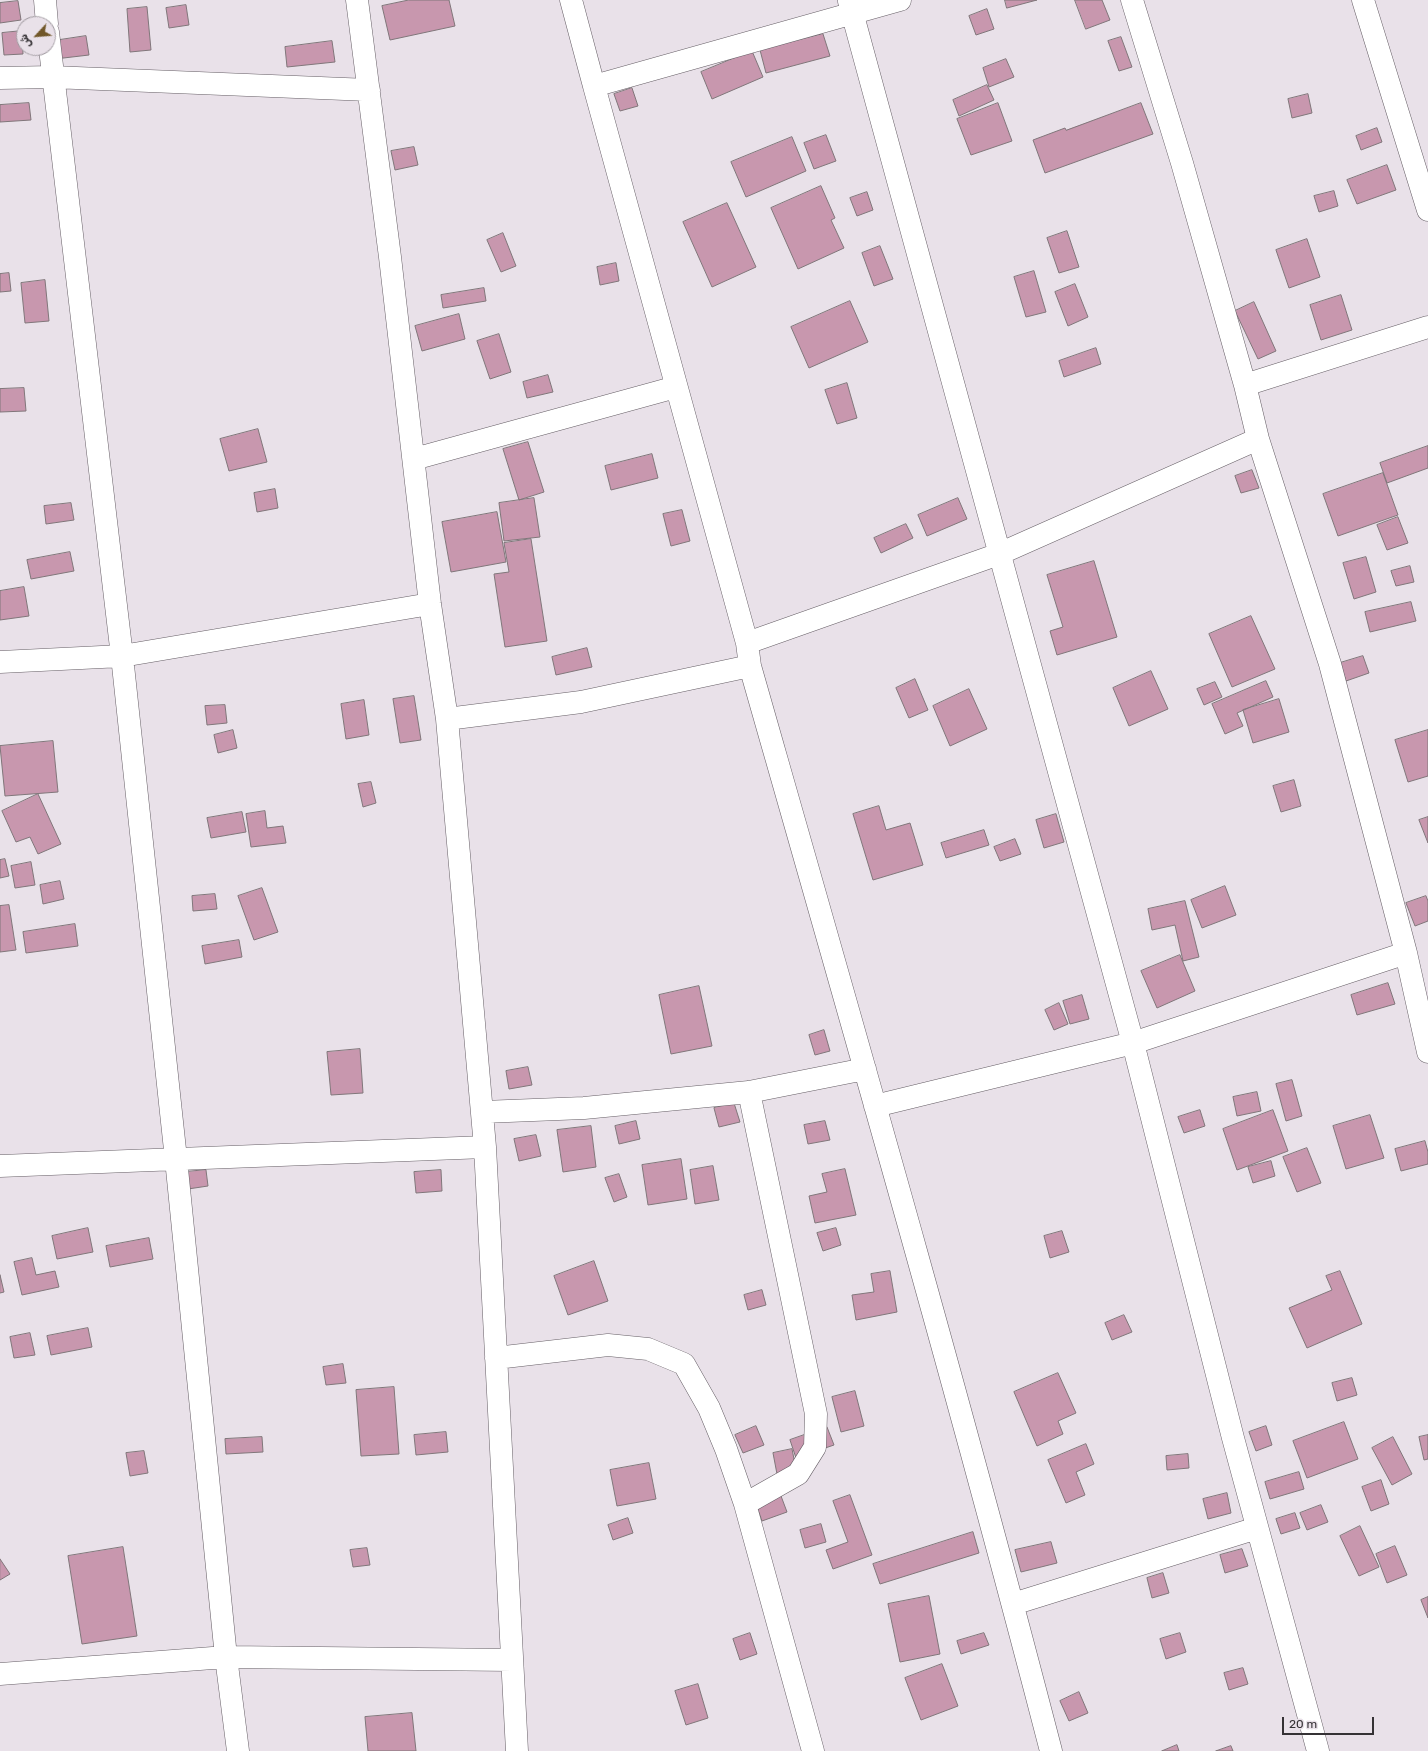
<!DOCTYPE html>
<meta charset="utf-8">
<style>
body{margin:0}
#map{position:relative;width:1428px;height:1751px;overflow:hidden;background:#e9e1e9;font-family:Rubik,"Noto Naskh Arabic",sans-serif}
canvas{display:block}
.north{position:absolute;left:16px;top:16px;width:40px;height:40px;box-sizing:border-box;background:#e9e1e9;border:1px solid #a19ba1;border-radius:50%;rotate:244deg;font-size:11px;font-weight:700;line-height:16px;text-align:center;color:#353235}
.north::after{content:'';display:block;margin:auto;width:14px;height:18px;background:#715729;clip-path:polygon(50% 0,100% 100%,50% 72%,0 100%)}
.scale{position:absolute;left:1282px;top:1717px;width:92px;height:18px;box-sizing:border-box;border:2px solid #353235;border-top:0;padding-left:5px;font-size:12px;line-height:14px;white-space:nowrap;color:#353235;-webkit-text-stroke:3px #e9e1e9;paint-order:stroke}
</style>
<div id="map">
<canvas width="1428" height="1751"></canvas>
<div class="north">ش</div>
<div class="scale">20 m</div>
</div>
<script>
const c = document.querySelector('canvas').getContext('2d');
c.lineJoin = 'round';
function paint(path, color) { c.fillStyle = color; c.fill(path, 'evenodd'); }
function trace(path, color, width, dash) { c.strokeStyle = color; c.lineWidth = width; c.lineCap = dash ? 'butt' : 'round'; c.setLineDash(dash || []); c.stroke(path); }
const building = new Path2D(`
 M409 0H449L455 26 390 40 382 6Z
 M1005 0H1037L1007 8Z
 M1075 0H1102L1110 20 1086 29Z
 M18 1 21 20 0 23V3Z
 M186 5 189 25 169 28 166 8Z
 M147 7 151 50 130 52 127 9Z
 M987 9 994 29 976 35 969 16Z
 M22 31 23 54 4 55 2 33Z
 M823 34 830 56 766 73 760 50Z
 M86 36 89 55 55 59 53 41Z
 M1121 37 1132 67 1119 71 1108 41Z
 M332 41 335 62 287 67 285 47Z
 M752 51 763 77 712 99 701 72Z
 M1006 59 1014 77 989 87 983 68Z
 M987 85 994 100 959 116 953 100Z
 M632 88 638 106 620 111 614 94Z
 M1308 94 1312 113 1292 118 1288 99Z
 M29 103 31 120 0 122V105Z
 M998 103 1012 141 971 155 957 119Z
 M1141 103 1153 134 1045 173 1033 140 1065 128 1066 130Z
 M1377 128 1382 142 1361 150 1356 136Z
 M826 135 836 161 814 169 804 143Z
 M792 137 806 171 746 197 731 162Z
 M414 147 418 165 395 170 391 151Z
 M1387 165 1396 190 1357 204 1347 180Z
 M821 186 835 218 831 220 844 248 798 269 771 208Z
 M1334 191 1338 206 1319 212 1314 196Z
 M867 192 873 210 857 216 850 198Z
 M727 203 756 267 712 287 683 222Z
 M1067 231 1079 267 1059 273 1047 238Z
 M503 233 516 266 501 272 487 240Z
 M1307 239 1320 277 1289 288 1276 250Z
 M880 246 893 279 874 286 862 253Z
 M616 263 619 281 600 285 597 267Z
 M1034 271 1046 312 1026 317 1014 277Z
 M9 273 11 291 0 292V274Z
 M45 280 49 321 25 323 21 283Z
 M1075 284 1088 317 1068 326 1055 292Z
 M484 288 486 301 443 308 441 295Z
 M1341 295 1352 330 1321 340 1310 305Z
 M850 301 868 342 809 368 791 327Z
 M1254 302 1276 351 1258 359 1235 311Z
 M459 314 465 339 422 351 415 326Z
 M499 334 511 372 490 379 477 341Z
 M1096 348 1101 364 1064 377 1059 361Z
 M548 375 553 392 527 398 523 382Z
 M847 383 857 418 837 424 825 390Z
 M24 388 26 411 0 412V389Z
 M258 429 267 462 229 471 220 439Z
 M528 442 544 492 519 500 503 449Z
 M1428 446V468L1387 483 1380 463Z
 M652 454 658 478 611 490 605 466Z
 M1252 470 1259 488 1241 493 1235 476Z
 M1383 473 1398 515 1338 536 1323 494Z
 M275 489 278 508 257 512 254 493Z
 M534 498 540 537 504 541 499 503Z
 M958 498 967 519 927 536 918 515Z
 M71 503 74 520 46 524 44 506Z
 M682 510 690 541 671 546 663 514Z
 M497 512 506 562 451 572 442 522Z
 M1398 517 1408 543 1387 550 1377 525Z
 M906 524 913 538 881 553 874 538Z
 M531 539 547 641 505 647 494 574 509 572 504 543Z
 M70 552 74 571 31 579 27 560Z
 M1366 557 1376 592 1354 599 1343 563Z
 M1094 561 1117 637 1057 655 1050 631 1063 627 1047 575Z
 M1410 566 1414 582 1396 586 1391 571Z
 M24 587 29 616 0 620V591Z
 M1411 602 1416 621 1370 632 1365 612Z
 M1251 616 1275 669 1232 687 1209 634Z
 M587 648 592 667 556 675 552 657Z
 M1363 656 1369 673 1346 681 1340 663Z
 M1151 671 1168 709 1129 726 1113 688Z
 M915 679 928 710 909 718 896 688Z
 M1266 681 1273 697 1237 713 1243 726 1225 734 1212 704Z
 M1215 682 1222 697 1204 705 1197 689Z
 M969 689 987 729 950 746 933 706Z
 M414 696 421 740 400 743 393 699Z
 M1279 699 1289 732 1253 743 1243 710Z
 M364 700 369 735 346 739 341 704Z
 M225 705 227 723 207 725 205 706Z
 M233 730 237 748 218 753 214 735Z
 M1428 730V776L1408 782 1395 740Z
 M53 741 58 792 5 796 0 746Z
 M1294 780 1301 806 1281 812 1273 786Z
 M371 782 376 803 363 807 358 784Z
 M38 794 61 844 38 854 30 837 16 842 2 811Z
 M879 806 886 830 910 823 923 865 873 880 853 814Z
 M265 811 267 828 283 826 286 843 251 847 246 814Z
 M242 812 246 832 211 838 207 818Z
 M1056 814 1064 842 1044 848 1036 820Z
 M1428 817V843L1419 820Z
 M984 830 989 845 946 858 941 843Z
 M1015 839 1021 854 1000 861 994 847Z
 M5 859 9 876 0 878V860Z
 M31 862 35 885 15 888 11 866Z
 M60 881 64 899 43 904 40 885Z
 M1225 886 1236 915 1202 928 1191 900Z
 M262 888 278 932 254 940 238 896Z
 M215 894 217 909 193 911 192 896Z
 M1426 896 1428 901V921L1415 926 1406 903Z
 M1185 901 1199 957 1183 961 1175 925 1152 930 1148 909Z
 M9 905 16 950 0 952V906Z
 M75 924 78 946 26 953 23 932Z
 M239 940 242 957 205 964 202 946Z
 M1180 955 1195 991 1157 1008 1141 971Z
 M1388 983 1395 1004 1357 1015 1351 995Z
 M699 986 712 1046 671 1054 659 995Z
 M1082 995 1089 1019 1070 1024 1063 1001Z
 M1059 1003 1068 1024 1054 1030 1045 1010Z
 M824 1030 830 1051 815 1055 809 1035Z
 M360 1049 363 1093 331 1095 327 1052Z
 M528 1067 532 1085 509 1089 506 1071Z
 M1292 1080 1302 1116 1286 1121 1276 1084Z
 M1257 1092 1261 1111 1237 1116 1233 1097Z
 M734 1103 740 1122 719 1127 714 1108Z
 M1200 1110 1205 1126 1184 1133 1178 1117Z
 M1273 1110 1288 1151 1237 1170 1223 1129Z
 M1370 1115 1384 1158 1346 1169 1333 1126Z
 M636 1121 640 1139 619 1144 615 1126Z
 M825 1121 830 1140 808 1144 804 1125Z
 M591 1126 596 1167 563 1172 557 1130Z
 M536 1135 541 1156 519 1161 514 1139Z
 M1425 1141 1428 1152V1164L1401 1171 1395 1149Z
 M1307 1148 1321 1183 1297 1192 1283 1157Z
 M681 1159 687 1199 648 1205 642 1165Z
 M1271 1161 1275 1176 1253 1183 1248 1167Z
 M713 1166 719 1200 695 1204 690 1170Z
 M845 1169 856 1215 815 1223 809 1196 827 1192 822 1174Z
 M206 1170 208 1186 188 1189 185 1172Z
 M441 1170 442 1191 416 1193 414 1172Z
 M619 1174 627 1197 614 1202 605 1178Z
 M88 1228 93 1252 57 1259 52 1236Z
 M836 1228 841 1245 823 1251 817 1233Z
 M1062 1231 1069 1252 1050 1258 1044 1236Z
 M149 1238 153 1259 110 1267 106 1246Z
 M32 1258 36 1275 55 1271 59 1287 22 1295 14 1262Z
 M594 1261 608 1301 568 1315 554 1276Z
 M890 1271 897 1312 856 1320 852 1295 874 1292 871 1274Z
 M1340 1271 1362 1324 1307 1348 1289 1308 1332 1290 1326 1276Z
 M0 1275 4 1292 0 1293Z
 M762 1290 766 1305 748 1310 744 1295Z
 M1124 1315 1132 1332 1112 1340 1105 1323Z
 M88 1328 92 1347 51 1355 47 1336Z
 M30 1333 35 1355 14 1358 10 1337Z
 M343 1364 346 1383 326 1385 323 1367Z
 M1058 1373 1076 1413 1058 1421 1063 1434 1037 1446 1014 1392Z
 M1352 1378 1357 1395 1337 1401 1332 1383Z
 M394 1387 399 1454 361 1456 356 1390Z
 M855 1391 864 1426 841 1432 832 1397Z
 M1344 1422 1358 1459 1307 1478 1293 1441Z
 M756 1426 764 1445 743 1453 735 1435Z
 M1266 1426 1272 1445 1256 1451 1249 1432Z
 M827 1427 834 1445 796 1458 790 1440Z
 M446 1432 448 1452 416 1455 414 1435Z
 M1428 1435V1459L1424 1460 1419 1437Z
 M262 1437 263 1452 226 1454 225 1439Z
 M1393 1437 1412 1474 1392 1485 1372 1448Z
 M1086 1444 1094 1464 1076 1472 1085 1495 1066 1503 1048 1460Z
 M792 1449 796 1469 777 1474 773 1453Z
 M144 1451 148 1473 130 1476 126 1453Z
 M1188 1454 1189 1468 1167 1470 1166 1456Z
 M649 1463 656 1499 617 1506 610 1470Z
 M1299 1472 1304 1489 1270 1499 1265 1482Z
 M1381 1480 1389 1504 1371 1511 1362 1487Z
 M1227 1493 1231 1513 1208 1519 1203 1499Z
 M850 1495 872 1555 833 1569 826 1550 848 1542 833 1501Z
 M781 1496 787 1512 762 1521 756 1504Z
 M1321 1505 1328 1522 1307 1530 1300 1513Z
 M1295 1513 1300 1528 1281 1534 1276 1519Z
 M628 1518 633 1533 613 1540 608 1525Z
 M821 1524 826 1542 805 1548 800 1530Z
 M1360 1526 1379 1567 1359 1576 1340 1536Z
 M973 1532 979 1553 880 1584 873 1564Z
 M1051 1542 1057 1563 1021 1572 1015 1550Z
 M1395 1546 1407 1575 1387 1583 1376 1554Z
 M123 1547 137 1636 82 1644 68 1556Z
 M367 1548 370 1565 353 1567 350 1550Z
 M1242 1549 1248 1566 1225 1573 1220 1555Z
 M0 1559 10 1574 0 1580Z
 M1163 1573 1169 1593 1152 1598 1147 1578Z
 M929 1596 940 1654 900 1662 888 1604Z
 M1428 1597V1618L1421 1600Z
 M750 1633 757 1654 740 1660 733 1639Z
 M984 1633 989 1645 961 1654 957 1641Z
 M1180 1633 1186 1652 1166 1659 1160 1639Z
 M942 1664 958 1706 921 1720 905 1678Z
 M1243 1668 1248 1684 1229 1690 1224 1673Z
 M698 1684 708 1718 686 1725 675 1691Z
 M1079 1692 1088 1713 1069 1721 1060 1701Z
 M412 1713 416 1751H368L365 1717Z
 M1177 1745 1179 1751H1162Z
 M1231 1746 1233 1751H1216Z`);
paint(building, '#c897ae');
trace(building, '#80767a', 1);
const minor = new Path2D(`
 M45 0 47 24
 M357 0 390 257 430 604 447 719 485 1147 517 1751
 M571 0 594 86
 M900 0 594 86 747 643 750 666C853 1027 957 1388 1051 1751
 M1132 0 1182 163 1245 385 1258 439 1330 664 1406 953 1428 1052
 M1363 0 1428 210
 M849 1 1133 1043 1233 1438 1318 1751
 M48 32 122 656 176 1159 226 1657 238 1751
 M0 78 52 77 369 90
 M1245 385 1428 327
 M414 459 676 387
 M747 643 999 554 1258 439
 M0 662 122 656 430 604
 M447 719 581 702 750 666
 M875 1106 1133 1043 1406 953
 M483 1112 584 1108 749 1092 865 1069
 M0 1166 485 1147
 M496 1358 608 1345 648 1349 684 1364 709 1408 726 1449 745 1504 813 1751
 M745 1504 798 1474 815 1447 816 1414 749 1092
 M1013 1604 1257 1528
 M0 1674 226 1657 512 1660`);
trace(minor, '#665f66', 23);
trace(minor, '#fff', 22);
</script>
